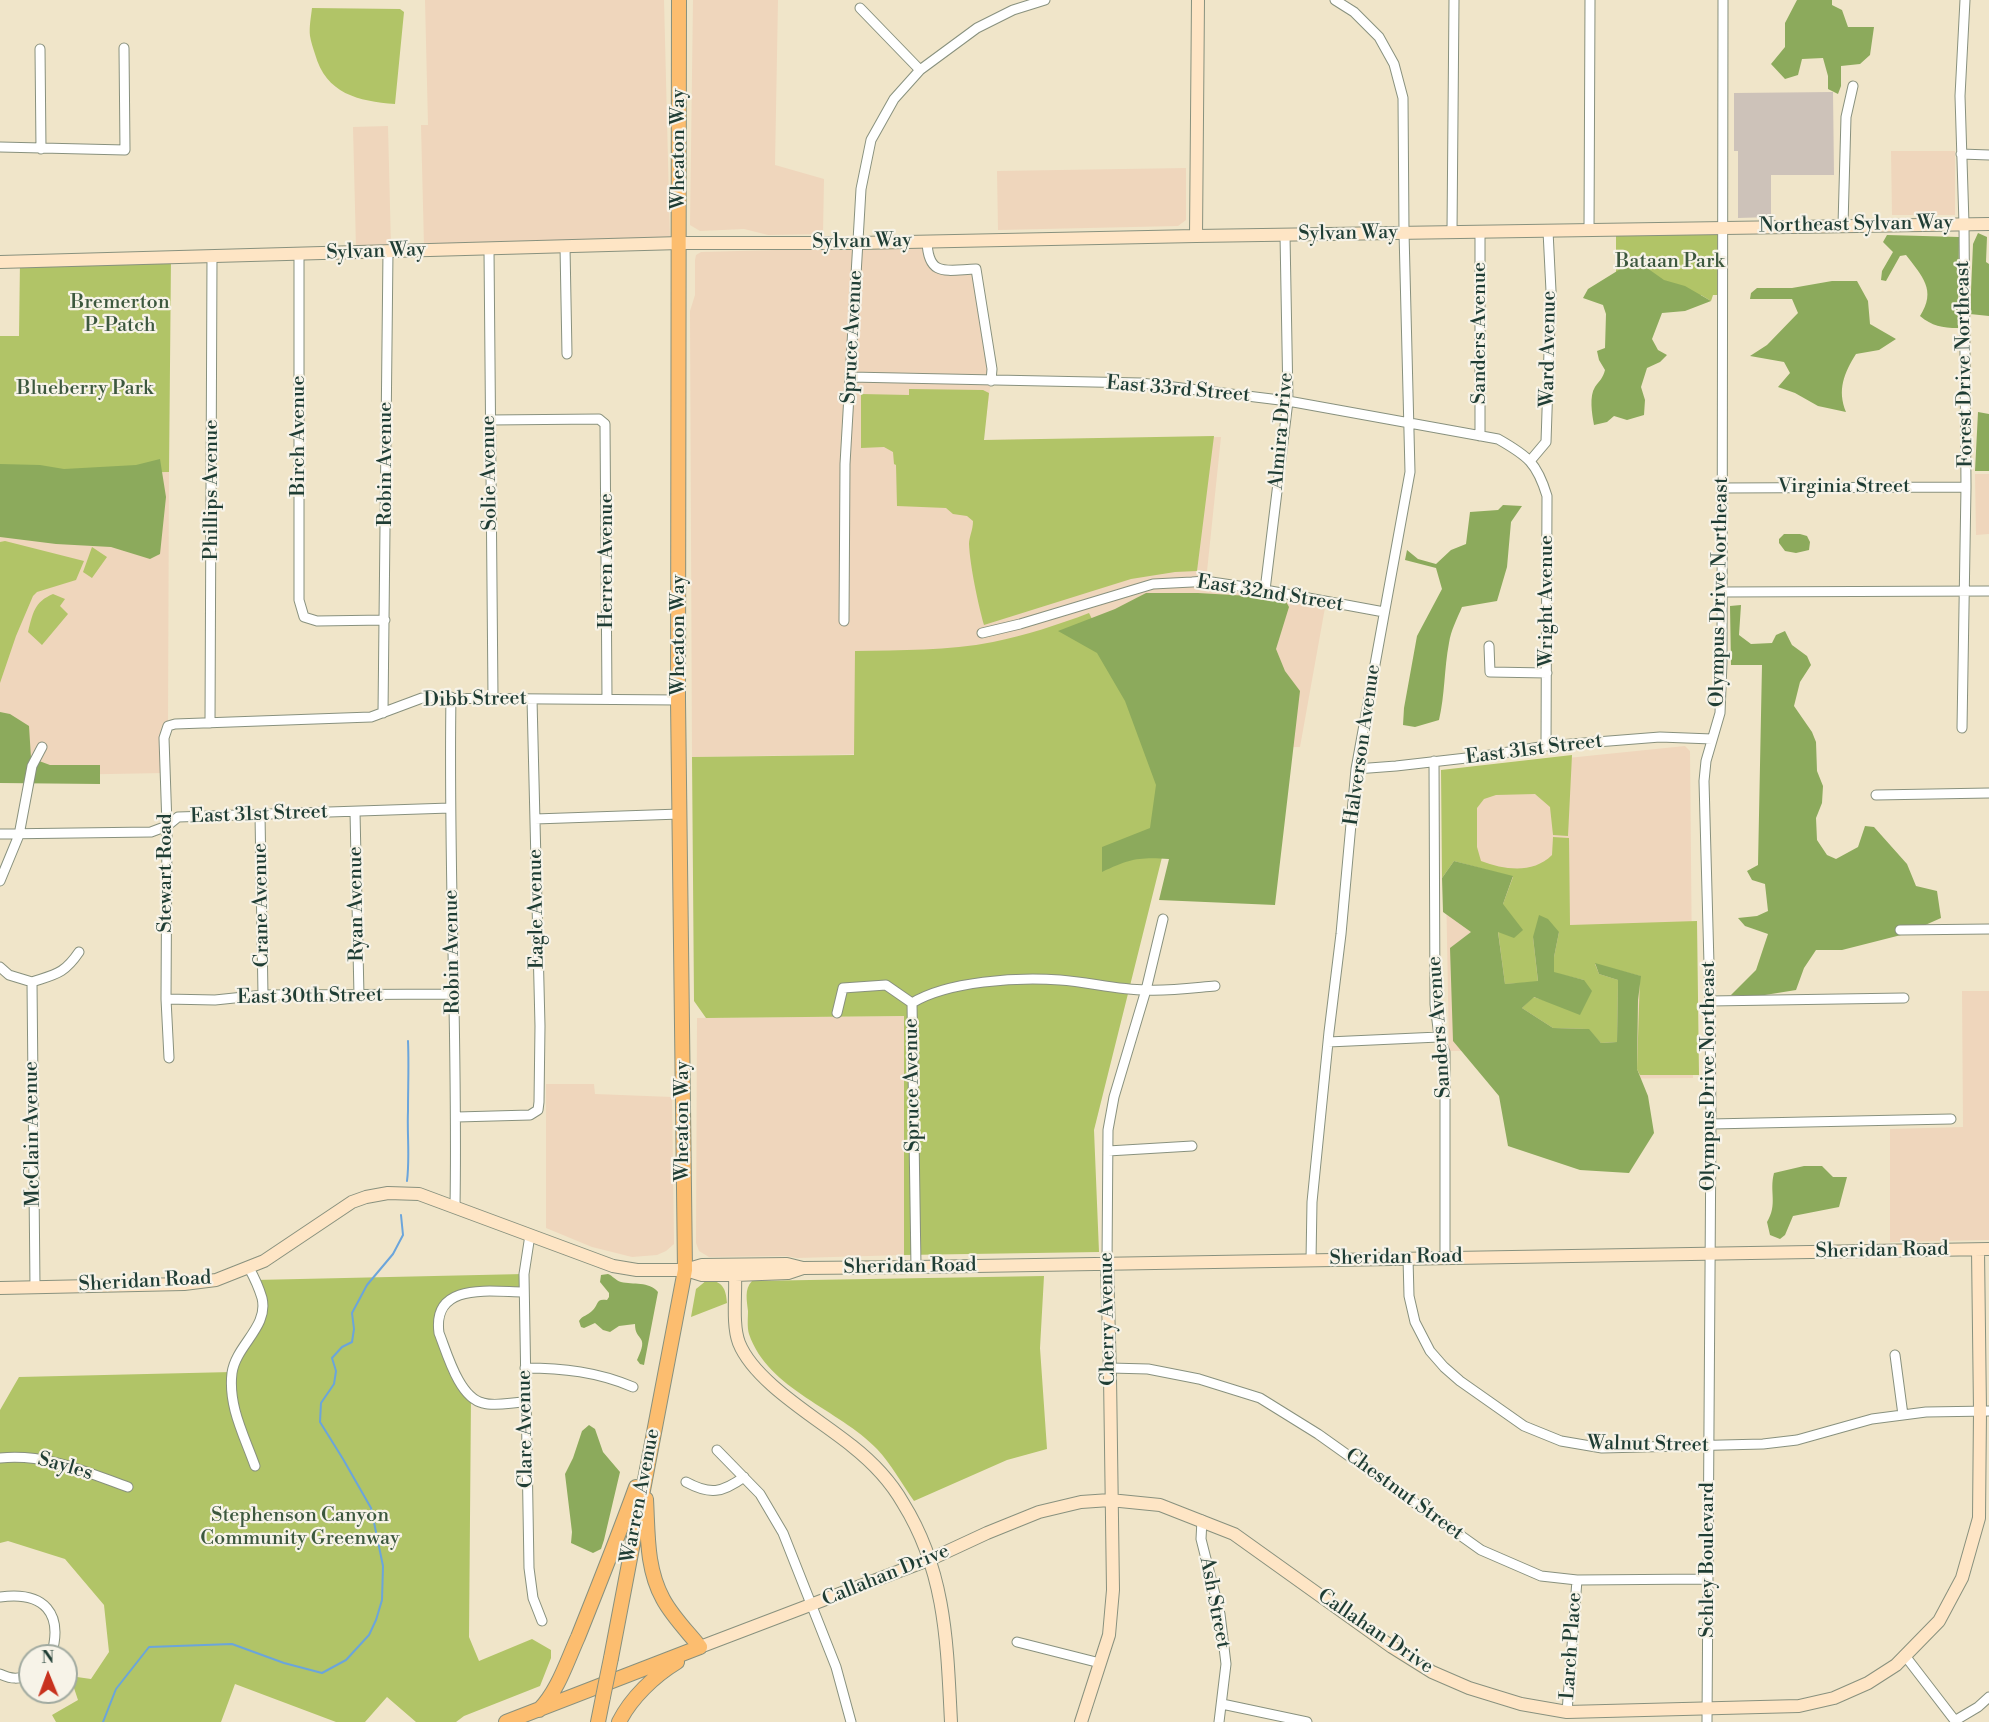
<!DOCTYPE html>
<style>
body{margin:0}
#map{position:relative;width:1989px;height:1722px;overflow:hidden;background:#f0e5c9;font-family:"Libre Bodoni",serif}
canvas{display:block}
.north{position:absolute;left:18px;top:1644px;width:60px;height:60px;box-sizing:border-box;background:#f7f3e8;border:2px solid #a1aaa0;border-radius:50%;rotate:359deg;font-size:16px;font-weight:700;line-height:24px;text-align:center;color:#1f3d34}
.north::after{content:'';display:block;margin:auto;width:21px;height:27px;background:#c8321e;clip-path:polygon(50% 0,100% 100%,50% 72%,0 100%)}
</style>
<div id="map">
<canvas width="1989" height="1722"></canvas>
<div class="north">N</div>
</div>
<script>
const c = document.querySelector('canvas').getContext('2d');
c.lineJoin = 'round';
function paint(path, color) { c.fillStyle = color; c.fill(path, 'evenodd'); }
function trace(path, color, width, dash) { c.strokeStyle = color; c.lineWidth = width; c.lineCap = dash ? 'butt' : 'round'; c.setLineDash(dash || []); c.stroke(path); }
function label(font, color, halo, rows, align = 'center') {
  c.font = font + ' "Libre Bodoni",serif'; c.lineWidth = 4.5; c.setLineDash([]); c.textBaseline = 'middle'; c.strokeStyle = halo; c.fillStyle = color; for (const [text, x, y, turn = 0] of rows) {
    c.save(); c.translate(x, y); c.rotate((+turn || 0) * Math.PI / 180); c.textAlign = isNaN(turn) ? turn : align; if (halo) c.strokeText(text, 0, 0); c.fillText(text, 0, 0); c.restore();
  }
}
paint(new Path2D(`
 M425 0H664L670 240 424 246 421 125H428Z
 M693 0H778L775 165 824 179 823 234 768 235 744 229 700 231 690 225Z
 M388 126 391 247 356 248 353 127Z
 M1891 151H1955V215H1892Z
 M1186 168V220L1178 226 998 230 997 171Z
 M927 241 935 267 976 269 991 381 983 440 1221 437 1206 581 1326 602 1300 747 692 757 690 311 695 295V260L696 255 701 252 813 249Z
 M169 472 168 726 165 773 0 776V475Z
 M1975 474H1989V534L1976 535Z
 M1685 746 1690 751 1693 1078 1582 1079V1050L1449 1051 1444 773 1558 759Z
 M1962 991H1989V1240L1890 1242V1129L1963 1127Z
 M904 1016V1255L797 1258 786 1256 709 1257 699 1251 696 1243 697 1018Z
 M546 1084H594L595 1094 672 1097 674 1244 666 1251 657 1255 632 1257 592 1247 546 1228Z`), '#efd6bc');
paint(new Path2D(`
 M1833 92 1834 175H1771V217L1738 218V151H1734V93Z`), '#cdc2b9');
paint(new Path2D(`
 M312 8 400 9 404 12 395 104C358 101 326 94 315 54 313 48 311 42 310 36 309 27 311 17 312 8Z
 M1723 227V295H1713L1711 301 1701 295 1616 297V229Z
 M171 258 169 472 0 475V336H19L20 261Z
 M909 389 983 390 989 393 984 440 1214 436 1197 571 1175 572 1131 579 984 625C978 603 970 566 969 544 969 537 973 530 973 521L967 516 953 514 946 508 897 506 896 465 894 464 893 452 884 447 861 448V394L909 395Z
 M5 541 84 561 76 580 37 592 33 596 16 636 0 683V542Z
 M92 547 107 557 92 578 83 572Z
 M53 594 65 599 60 606 68 614 42 645 28 632C33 613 34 602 53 594Z
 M1089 613 1157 749H1189L1094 1130 1099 1252 904 1255V1016L706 1018 694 1001 692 757 854 755 855 651C901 650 948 651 993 642 1026 635 1058 625 1089 613Z
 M1572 755 1568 836 1553 835 1550 807 1535 794 1496 795 1484 799 1477 808V847L1481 861C1505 870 1533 874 1552 855L1553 837 1569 838 1570 925 1697 921 1699 1075H1640L1637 1069 1640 976 1595 964 1599 974 1618 980 1617 1042 1601 1043 1588 1029 1553 1028 1522 1008 1533 997 1547 1001 1584 980 1554 973V957L1559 932 1533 937 1538 982 1505 984 1498 931 1503 904 1513 877 1454 861 1442 878 1441 770Z
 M524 1274V1292H467L445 1305 439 1333 471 1398 469 1637 479 1661 532 1639 551 1650V1658L540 1686 464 1716 456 1722H416L387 1697 365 1722H336L235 1684 221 1722H56L52 1715 78 1700 70 1676 91 1679 109 1652 104 1605 65 1559 8 1541 0 1543V1410L19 1377 232 1372 261 1318 255 1280Z
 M1044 1276 1040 1348 1047 1449 1007 1460 914 1501C902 1484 891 1464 877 1449 839 1409 768 1390 749 1334 747 1327 748 1318 748 1311 747 1301 744 1289 752 1281Z
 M707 1280C723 1281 726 1289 727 1303L691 1317 696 1289Z`), '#b1c467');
paint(new Path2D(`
 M1797 0H1832V5L1842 10 1848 27H1874L1870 55 1860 64 1841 66V86L1838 94 1828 89V76L1823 58 1802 59 1798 75 1785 79 1771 64 1785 47V23Z
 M1978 233 1987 237 1986 262 1989 264V316L1970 314 1973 244Z
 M1887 235 1959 237 1958 328C1942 328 1932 326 1920 316 1937 290 1922 276 1906 255L1900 256 1886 281 1881 280 1882 271 1893 252 1883 242Z
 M1622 268H1647L1664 280 1685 286 1711 301 1685 311 1662 313 1652 339 1658 350 1667 355 1660 362 1647 368 1641 387 1645 400 1644 415 1627 420 1614 416 1607 422 1594 425C1592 414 1589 396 1595 387 1600 380 1603 378 1605 370L1599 360 1597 351 1605 348 1606 314 1603 305 1583 298 1588 289Z
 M1832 281H1857L1868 301 1870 324 1896 339 1879 350 1856 354C1844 373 1837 390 1846 412L1818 406 1795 393 1778 387 1790 373 1784 362 1750 356 1767 345 1798 313 1792 299H1750L1751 293 1757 288H1792Z
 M1978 412 1989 414V471H1975Z
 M160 459 166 497 160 554 150 559 111 547 56 544 0 537V464L40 465 64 469 136 465Z
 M1503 505 1522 506 1511 522 1507 567 1497 601 1462 607C1457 619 1451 630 1449 643 1444 669 1445 695 1439 720L1415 727 1403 725 1404 708 1417 636 1442 589 1436 568 1405 560 1407 550 1418 559 1436 564 1451 550 1466 544 1470 512 1498 510Z
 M1784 534H1800L1807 536 1810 542 1809 550 1796 553 1785 551 1779 543V539Z
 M1146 593H1198L1284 598 1289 607 1276 649 1285 671 1300 691 1275 905 1159 900 1169 859C1138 857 1130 859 1102 872V847L1150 828 1156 785 1125 701 1097 653 1058 631 1115 609Z
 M1741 605 1739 635 1751 644 1772 643 1776 635 1785 631 1792 645 1807 656 1811 665 1800 682 1794 706 1812 732 1816 742 1817 771 1823 786 1822 803 1816 818 1817 840 1827 855 1836 859 1858 847 1865 826 1874 827 1907 864 1916 886 1937 891 1941 918 1905 934 1842 950H1816L1804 968 1796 990 1765 995H1731L1756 970 1768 934 1745 926 1738 918 1757 916 1768 911 1765 884 1752 880 1747 871 1758 865 1762 665H1731L1730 606Z
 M0 712 10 714 29 726 31 758 50 765H100V784L0 783Z
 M1454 861 1513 876 1503 904 1523 930 1514 938 1498 932 1505 984 1538 981 1533 937 1539 915 1548 919 1559 932 1554 957V972L1584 980 1592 991 1580 1015 1534 997 1522 1008 1553 1028 1589 1029 1601 1043 1617 1042 1618 980 1599 974 1595 963 1641 976 1638 1000 1637 1069 1648 1096 1654 1133 1629 1173 1580 1170 1508 1146 1499 1096 1453 1041 1450 948 1471 932 1443 912 1442 878Z
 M1804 1166H1822L1833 1177H1847L1839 1207 1793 1216 1785 1235 1780 1239 1770 1235 1767 1222C1778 1204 1769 1192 1774 1173Z
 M608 1274C613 1276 615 1280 621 1282 633 1285 649 1281 658 1292L644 1365 640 1364 637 1360C650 1333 635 1343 635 1324L619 1326 610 1332 603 1330 595 1323 584 1328 581 1327 579 1321C583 1315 587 1316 592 1311 599 1305 595 1298 607 1300L609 1297V1293L600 1282 601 1275Z
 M589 1425 595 1429 603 1452 620 1472 604 1540 601 1549 593 1553 571 1543 572 1532 565 1474 573 1458 582 1431Z`), '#8caa5c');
trace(new Path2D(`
 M407 1181C410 1157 407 1135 408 1111 408 1087 409 1064 408 1041
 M103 1722 116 1689 149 1647 232 1644 284 1663 322 1673 346 1660 369 1635 376 1620 382 1600 383 1566 371 1508 343 1459 320 1422 321 1403 334 1384 336 1371 332 1358 342 1347 352 1342 354 1329 352 1313 367 1285 393 1254 403 1235 401 1215`), '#6ba5db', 2);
const street = new Path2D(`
 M860 8 920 70
 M40 49 41 149
 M0 147 125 150 124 48
 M1961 154 1989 155
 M1843 225 1846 117 1853 86
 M1589 230 1590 0
 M1452 231 1454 0
 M927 241C928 278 947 270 976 269L992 369 991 381
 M565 247 567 354
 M489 250 493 697
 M299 254V600L304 617 317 621 385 620
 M850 377 1141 383 1288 401 1498 439C1528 456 1537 463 1547 496L1546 746
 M490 420 599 419 605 424 607 699
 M1480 436V231
 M1530 461 1546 442 1551 291 1548 231
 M1722 488 1966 487
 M1265 590 1288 401 1285 235
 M1722 592 1989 591
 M844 621 845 464 861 189 871 140 894 99 920 70 977 28 1013 10 1045 0
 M982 633 1020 624 1153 584 1192 582 1205 581 1265 590 1384 612
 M1489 646 1490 672 1547 673
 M451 697C448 867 458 1036 455 1206
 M383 713 388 251
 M210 723 212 257
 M1962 728 1966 487 1964 224 1960 96 1965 0
 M1434 761 1435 1004 1439 1037 1445 1052V1258
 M1356 769 1396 766 1484 756 1546 746 1660 737 1712 739
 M1876 795 1989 793
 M355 812 359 996
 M260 815 263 995
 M535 819 680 814
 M0 834 151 832 167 826 178 817 450 808
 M0 881 19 835 32 766 42 747
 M1900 930 1989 929
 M0 967 9 975 32 982 35 1287
 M32 982C56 974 64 974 79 952
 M166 999 215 1000 263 995 455 994
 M1710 1001 1904 998
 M912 1003C948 981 1017 977 1060 980 1089 982 1117 990 1146 990 1169 991 1192 988 1215 986
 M837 1013 843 988 886 985 912 1003 916 1267
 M1328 1042 1439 1037
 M169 1058 166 999 167 826 164 738 168 726 175 724 371 717 422 698 678 700
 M457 1117 530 1115 538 1110 539 1102 540 1026 532 699
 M1710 1124 1951 1119
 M1108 1151 1192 1146
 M530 1235 524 1274 529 1568 533 1598 542 1621
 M1408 1258 1409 1296 1415 1322 1430 1351 1444 1367 1460 1381 1524 1426 1561 1441 1602 1448 1763 1444 1797 1440 1872 1419 1926 1412 1989 1411
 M1311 1260 1312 1202 1329 1032 1341 934 1356 769 1410 472 1404 232 1403 98 1394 64 1379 37 1354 12 1335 0
 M1107 1263 1108 1130 1114 1097 1146 990 1163 919
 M249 1268C254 1277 259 1288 262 1298 269 1327 236 1345 232 1373 228 1406 244 1435 255 1466
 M524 1292C492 1292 432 1281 439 1333 447 1353 459 1398 483 1403 496 1407 512 1402 526 1402
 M1895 1355 1903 1415
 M525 1368C563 1368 598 1372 633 1387
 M1110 1368 1148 1369 1199 1379 1260 1398 1318 1434 1481 1550 1541 1576 1577 1580 1708 1579
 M717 1450 760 1494 783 1533 836 1667 851 1722
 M0 1458C45 1453 86 1472 128 1487
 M686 1482C710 1495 722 1493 744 1477
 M1202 1520 1201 1539 1220 1614 1226 1664 1219 1722
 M0 1597C44 1591 64 1613 51 1656
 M1017 1642 1100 1663
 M1906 1657 1956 1722
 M0 1674C11 1679 19 1680 30 1674
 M1222 1704 1307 1722
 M1567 1712 1577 1580
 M1956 1720 1978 1707 1989 1697
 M1707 1722 1711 1125 1710 1001 1704 781 1706 761 1720 713 1722 663 1723 0`);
const secondary = new Path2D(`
 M1196 236 1198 0
 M0 262 680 243H858L1196 236 1989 224
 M686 1270 702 1275H735L788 1273 803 1268
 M735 1275C736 1295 732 1325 739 1343 755 1383 819 1419 852 1446 871 1461 891 1482 903 1503 946 1572 947 1644 951 1722
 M0 1288 184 1284 216 1280 264 1261 352 1202 366 1197 388 1193 419 1194 613 1266 637 1270H685L702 1265 787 1264 803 1268 916 1267 1989 1249
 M700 1647 931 1559 987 1533 1039 1512 1081 1502 1110 1500 1160 1505 1234 1534 1392 1647 1432 1672 1469 1688 1521 1704 1567 1712 1799 1706 1834 1698 1868 1683 1896 1665 1939 1621 1962 1578 1979 1518 1980 1411 1978 1250
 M1081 1722 1109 1635 1113 1590 1110 1376 1107 1263`);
const primary = new Path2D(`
 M646 1499C648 1533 646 1568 663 1599 672 1616 687 1631 700 1647
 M611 1658 685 1270 678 700 679 0
 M539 1710C558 1691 567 1661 578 1637 598 1587 618 1537 636 1487
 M506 1722 700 1647
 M598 1722 603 1697
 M619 1722C631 1698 654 1676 677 1662`);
trace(street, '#88917e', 11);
trace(secondary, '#88917e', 14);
trace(primary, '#88917e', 16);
trace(street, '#fff', 9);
trace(secondary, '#fee5c5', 12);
trace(primary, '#fcbd6f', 14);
const primaryBridge = new Path2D(`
 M603 1697 611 1658`);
trace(primaryBridge, '#88917e', 16, []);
trace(primaryBridge, '#fcbd6f', 14);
label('20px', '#1f3d34', '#f7f3e8', [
 ["Wheaton Way",679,149,-90],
 ["Northeast Sylvan Way",1856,225,-1],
 ["Sylvan Way",1348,234,-1],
 ["Sylvan Way",862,242,-1],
 ["Sylvan Way",376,252,-2],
 ["Sanders Avenue",1480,333,-90],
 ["Spruce Avenue",853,337,-87],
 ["Ward Avenue",1549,349,-89],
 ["Forest Drive Northeast",1965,364,-91],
 ["East 33rd Street",1178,390,5],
 ["Almira Drive",1282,431,-85],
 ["Birch Avenue",299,436,-90],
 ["Robin Avenue",386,464,-90],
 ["Solie Avenue",490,473,-91],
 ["Virginia Street",1844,487],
 ["Phillips Avenue",212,490,-90],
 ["Herren Avenue",607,561,-90],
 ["Olympus Drive Northeast",1720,592,-89],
 ["East 32nd Street",1270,594,9],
 ["Wright Avenue",1547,601,-90],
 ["Wheaton Way",679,635,-90],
 ["Dibb Street",475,700,-1],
 ["Halverson Avenue",1363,745,-82],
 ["East 31st Street",1534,750,-7],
 ["East 31st Street",259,815,-2],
 ["Stewart Road",166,873,-90],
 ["Ryan Avenue",357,904,-91],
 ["Crane Avenue",262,905,-91],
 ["Eagle Avenue",537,909,-91],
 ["Robin Avenue",453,952,-91],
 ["East 30th Street",310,997,-1],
 ["Sanders Avenue",1440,1027,-94],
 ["Olympus Drive Northeast",1709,1076,-90],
 ["Spruce Avenue",913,1085,-91],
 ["Wheaton Way",683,1121,-90],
 ["McClain Avenue",33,1134,-91],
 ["Sheridan Road",1882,1251,-1],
 ["Sheridan Road",1396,1258,-1],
 ["Sheridan Road",910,1267,-1],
 ["Sheridan Road",145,1282,-3],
 ["Cherry Avenue",1108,1319,-91],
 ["Clare Avenue",526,1429,-91],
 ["Walnut Street",1648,1445,1],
 ["Sayles",65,1467,16],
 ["Chestnut Street",1404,1495,36],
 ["Warren Avenue",641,1496,-79],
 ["Schley Boulevard",1708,1560,-90],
 ["Callahan Drive",886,1576,-22],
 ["Ash Street",1214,1603,79],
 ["Callahan Drive",1375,1632,34],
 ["Larch Place",1572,1646,-86]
]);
label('20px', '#3c583e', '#f7f3e8', [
 ["Bataan Park",1670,262],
 ["Bremerton",120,303],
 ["P-Patch",120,326],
 ["Blueberry Park",85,389],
 ["Stephenson Canyon",300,1516],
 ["Community Greenway",300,1539]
]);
</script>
